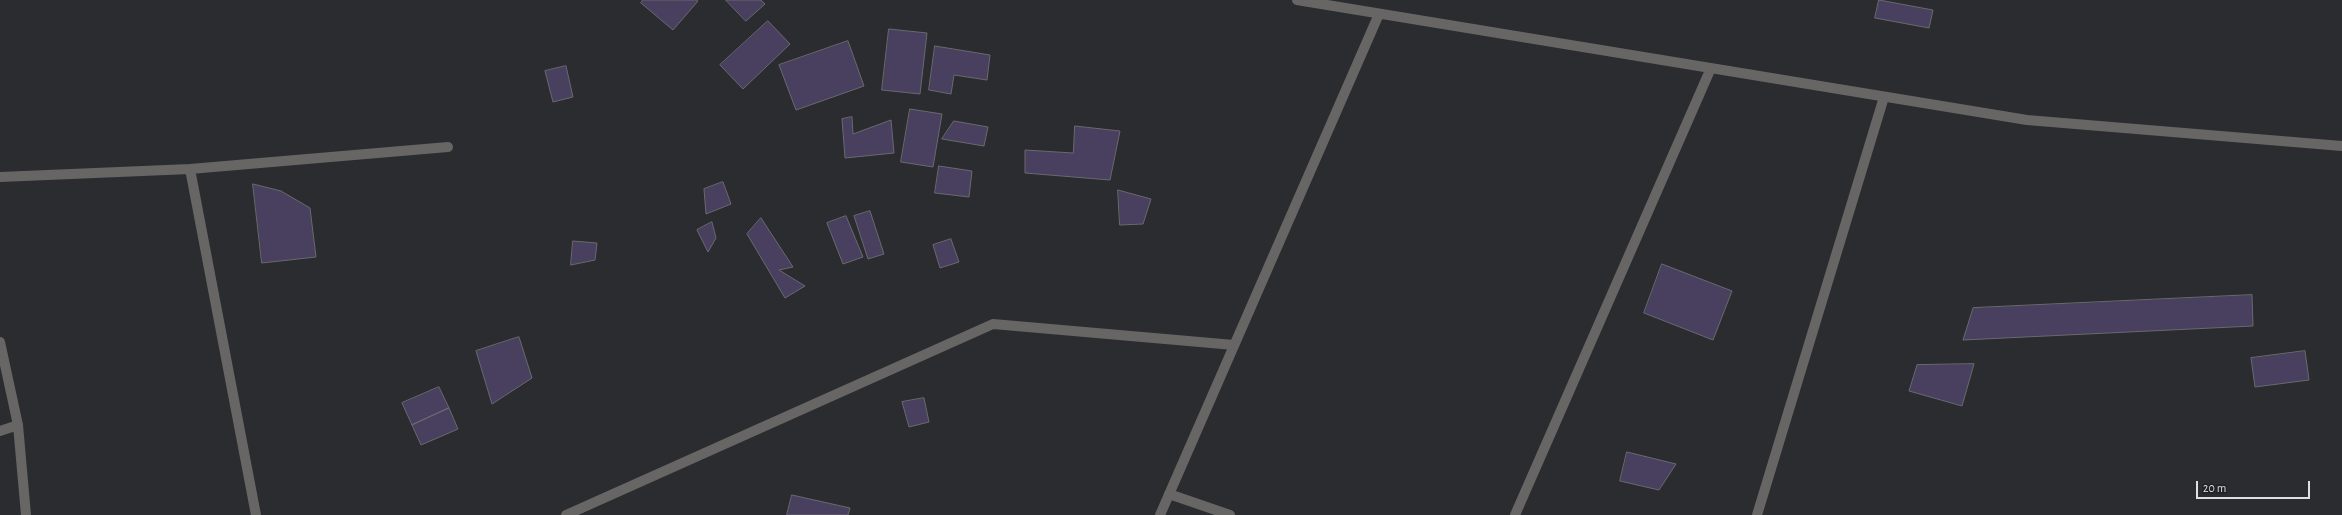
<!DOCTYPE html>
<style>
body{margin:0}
#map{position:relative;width:2342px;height:515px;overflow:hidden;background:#2a2c30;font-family:"Alegreya Sans",sans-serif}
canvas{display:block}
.scale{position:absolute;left:2196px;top:481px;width:114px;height:18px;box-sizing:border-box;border:2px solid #dedfe1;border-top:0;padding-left:5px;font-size:12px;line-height:14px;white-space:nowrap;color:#dedfe1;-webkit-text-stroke:3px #202226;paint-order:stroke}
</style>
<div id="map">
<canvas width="2342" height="515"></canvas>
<div class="scale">20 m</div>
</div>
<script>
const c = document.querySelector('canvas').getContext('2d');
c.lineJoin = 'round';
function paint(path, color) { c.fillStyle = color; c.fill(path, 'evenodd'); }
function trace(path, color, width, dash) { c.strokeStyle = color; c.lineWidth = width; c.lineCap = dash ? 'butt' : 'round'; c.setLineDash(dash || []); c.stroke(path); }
const building = new Path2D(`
 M643 0H696L698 1 673 30 641 3Z
 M726 0H761L765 4 746 21Z
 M1879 0 1933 10 1929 28 1875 18Z
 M768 21 790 44 743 89 720 65Z
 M889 29 927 33 920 94 882 90Z
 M848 41 864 86 796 110 779 65Z
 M935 46 990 55 987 80 954 75 951 94 929 90Z
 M566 66 573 97 553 102 545 71Z
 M910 109 942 114 933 167 901 162Z
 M852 117 853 134 891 120 894 153 845 158 842 119Z
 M954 121 988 127 984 146 942 139Z
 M1075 126 1120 131 1110 180 1025 173V150L1073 153Z
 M939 166 972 171 969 197 935 193Z
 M723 182 731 204 706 214 704 189Z
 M253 184 281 191 310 208 316 257 262 263Z
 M1118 190 1151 199 1143 224 1120 225Z
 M870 211 884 254 868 259 854 216Z
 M846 216 863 257 843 264 827 223Z
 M761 218 793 267 779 270 805 286 785 298 747 234Z
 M712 222 716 238 708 252 697 230Z
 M951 239 959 262 940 268 933 245Z
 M573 241 597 243 595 260 571 265Z
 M1662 264 1732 291 1713 340 1644 313Z
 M2252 295 2253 326 1963 340 1973 308Z
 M519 337 532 378 492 404 476 351Z
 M2305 351 2309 380 2255 387 2251 358Z
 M1974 364 1962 406 1909 391 1917 365Z
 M439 387 449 408 412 425 402 403Z
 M924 398 929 422 909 427 902 402Z
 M449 408 458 429 421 445 412 425Z
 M1627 452 1676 464 1659 490 1620 481Z
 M792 495 850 508 848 515H787Z`);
paint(building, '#493f5f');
trace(building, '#6a696e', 1);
trace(new Path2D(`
 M1297 0 2027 120 2342 146
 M190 169 256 515
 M0 177 190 169 448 147
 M0 342 18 425 26 515
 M0 431 18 425
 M1169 494 1230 515
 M566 515 993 324 1234 345
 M1160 515 1379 14
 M1515 515 1711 68
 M1757 515 1884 97`), '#686565', 10);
</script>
